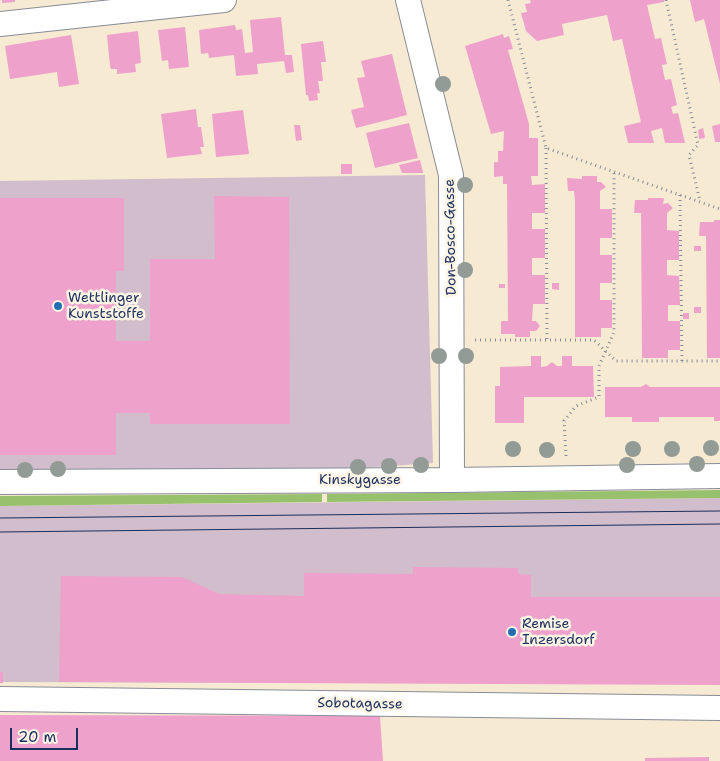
<!DOCTYPE html>
<style>
body{margin:0}
#map{position:relative;width:720px;height:761px;overflow:hidden;background:#f6ead2;font-family:"Shantell Sans",sans-serif}
canvas{display:block}
.scale{position:absolute;left:10px;top:728px;width:68px;height:22px;box-sizing:border-box;border:2px solid #1b2f5e;border-top:0;padding-left:6px;font-size:15px;line-height:18px;white-space:nowrap;color:#1b2f5e;-webkit-text-stroke:4px #fcf5e5;paint-order:stroke}
</style>
<div id="map">
<canvas width="720" height="761"></canvas>
<div class="scale">20 m</div>
</div>
<script>
const c = document.querySelector('canvas').getContext('2d');
c.lineJoin = 'round';
function paint(path, color) { c.fillStyle = color; c.fill(path, 'evenodd'); }
function trace(path, color, width, dash) { c.strokeStyle = color; c.lineWidth = width; c.lineCap = dash ? 'butt' : 'round'; c.setLineDash(dash || []); c.stroke(path); }
function label(font, color, halo, rows, align = 'center') {
  c.font = font + ' "Shantell Sans",sans-serif'; c.lineWidth = 5; c.setLineDash([]); c.textBaseline = 'middle'; c.strokeStyle = halo; c.fillStyle = color; for (const [text, x, y, turn = 0] of rows) {
    c.save(); c.translate(x, y); c.rotate((+turn || 0) * Math.PI / 180); c.textAlign = isNaN(turn) ? turn : align; if (halo) c.strokeText(text, 0, 0); c.fillText(text, 0, 0); c.restore();
  }
}
paint(new Path2D(`
 M425 175 433 463 0 493V181Z
 M720 498V684L0 682V506Z`), '#d1bdcb');
paint(new Path2D(`
 M720 490V498L327 502V494Z
 M322 494V502L0 506V496Z`), '#98c16e');
paint(new Path2D(`
 M2 0H15V2L2 3Z
 M530 0H664V2L647 5 655 39 661 38 667 64 662 65 665 80 671 79 677 105 671 107 673 114 678 113 685 143H665L662 128 651 131 654 143H628L624 126 641 122 622 39 613 41 607 15 562 24 564 35 537 41 526 31 521 13 527 12 525 4 531 3Z
 M690 0H720V84L704 19 695 22Z
 M281 17 285 55H292L294 72 286 73 284 61 257 64 258 74 236 76 234 55 209 58 208 53 201 54 199 30 235 25 236 30 242 29 245 53 253 52 250 20Z
 M185 27 189 67 169 69 168 60 162 61 158 30Z
 M138 31 141 63 135 64 136 72 117 74V69H111L110 66 107 35Z
 M503 34 504 38 509 36 513 49 508 50 529 124V138H538V176H531L532 185 545 184V213H532V229H545V258H532V275H545V304H533L532 321H536L540 326 536 331H530V337H515V334H501V321H508L507 184H503V176L494 177V162H498V151H503L504 131 491 134 465 46Z
 M71 35 79 84 59 87 57 72 10 79 5 46Z
 M323 41 326 62H321L323 81H318L320 93H317L318 100 309 101 308 95H306L301 44Z
 M392 54 407 115 356 128 351 110 364 107 357 78 365 77 361 61Z
 M196 109 198 127H201L204 147H200L202 154 167 158 161 114Z
 M243 110 249 154 216 157 212 114Z
 M409 123 418 158 375 168 366 133Z
 M720 124V142H715L712 126Z
 M294 125H300L302 140 296 141Z
 M703 128 705 138 699 139 698 130Z
 M420 160 423 173H402L399 165Z
 M341 164H352V174H341Z
 M582 176H597V182H601L606 187 600 191V209H612V238H600V255H612V283H600V300H612V328H601V337H575V201L574 191H568L567 178 582 179Z
 M214 196 289 197 290 424H150V413H116V455H0V198H124V271H116V341H150V259H215Z
 M648 198H664L663 204 668 203 673 208 667 213V230L679 231V260H667V275L679 276 680 305H668V321H680V350H668V358H642L641 213H634L635 200H648Z
 M714 220H720V358H707L706 236H699L700 222H714Z
 M694 246H701V251H694Z
 M552 283H559V290L552 289Z
 M499 284H505V288H499Z
 M694 307H701V313H694Z
 M683 313H689V319H683Z
 M531 356H541V367L547 366 552 362 557 366H562V356H572V366H593L594 397H524V423H495V386H500V367L531 366Z
 M646 384 650 387H720V421H714V417H659V422H632V417H605V387H641Z
 M413 567 518 568V574L531 575V597H720V685L59 682 61 576 182 577 219 594 304 596V573L413 574Z
 M0 672H3V683H0Z
 M0 715 380 716 383 761H0Z
 M709 757V761H645V758Z`), '#eea1cb');
const minor = new Path2D(`
 M408 0 451 175 452 480
 M0 24 224 0
 M0 482 452 480 720 476
 M0 699 720 708`);
trace(minor, '#888c98', 26);
trace(new Path2D(`
 M508 0 546 148 720 209
 M666 0 698 145 689 155 700 201
 M546 148 547 340
 M680 195 682 362
 M475 340H594L616 361H720
 M566 456 564 421 576 406 599 397V366L614 332V173`), '#888c98', 3, [1, 4]);
trace(minor, '#fff', 24);
trace(new Path2D(`
 M0 518 720 511
 M0 532 720 524`), '#1b2f5e', 1);
c.fillStyle = '#929b95';
for (const [x, y] of [
 [443,84],
 [465,185],
 [465,270],
 [439,356],
 [466,356],
 [711,448],
 [513,449],
 [633,449],
 [672,449],
 [547,450],
 [697,464],
 [421,465],
 [627,465],
 [389,466],
 [358,467],
 [58,469],
 [25,470]
]) { c.beginPath(); c.arc(x, y, 8, 0, 2 * Math.PI); c.fill(); }
for (const [x, y, r, color] of [
 [58,306,5,"#1f6fb2"],
 [512,632,5,"#1f6fb2"]
]) { const dot = new Path2D(); dot.arc(x, y, r, 0, 2 * Math.PI); c.fillStyle = color; c.fill(dot); trace(dot, '#fcf5e5', 2); }
label('14px', '#1b2f5e', '#fcf5e5', [
 ["Don-Bosco-Gasse",451,237,-91],
 ["Kinskygasse",360,480],
 ["Sobotagasse",360,704,1]
]);
label('14px', '#1b2f5e', '#fcf5e5', [
 ["Wettlinger",68,298],
 ["Kunststoffe",68,314],
 ["Remise",522,624],
 ["Inzersdorf",522,640]
], 'left');
</script>
